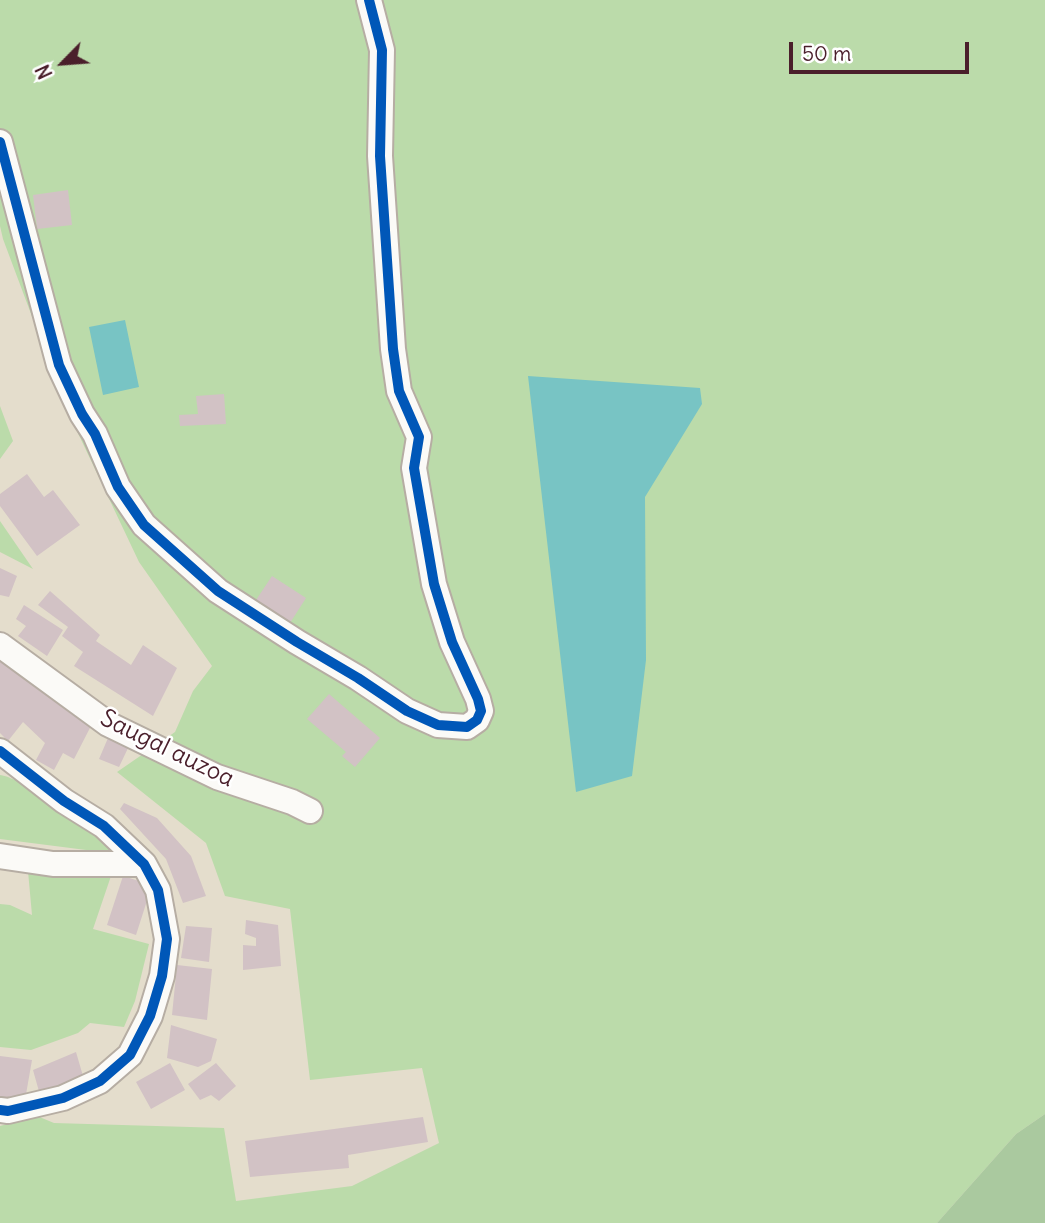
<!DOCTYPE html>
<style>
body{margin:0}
#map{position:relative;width:1045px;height:1223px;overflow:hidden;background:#e4ddcc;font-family:Delius,sans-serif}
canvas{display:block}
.north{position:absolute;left:28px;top:28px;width:70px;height:70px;-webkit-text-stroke:5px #fff;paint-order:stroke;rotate:245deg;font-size:19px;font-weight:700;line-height:28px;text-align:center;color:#4a1f2b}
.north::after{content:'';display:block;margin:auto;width:24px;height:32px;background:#4a1f2b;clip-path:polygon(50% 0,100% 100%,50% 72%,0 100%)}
.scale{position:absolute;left:789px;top:42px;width:180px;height:32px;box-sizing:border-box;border:4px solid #4a1f2b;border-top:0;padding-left:9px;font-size:21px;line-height:24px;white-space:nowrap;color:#4a1f2b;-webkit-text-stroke:5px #fff;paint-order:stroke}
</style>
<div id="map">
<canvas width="1045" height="1223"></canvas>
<div class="north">N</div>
<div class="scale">50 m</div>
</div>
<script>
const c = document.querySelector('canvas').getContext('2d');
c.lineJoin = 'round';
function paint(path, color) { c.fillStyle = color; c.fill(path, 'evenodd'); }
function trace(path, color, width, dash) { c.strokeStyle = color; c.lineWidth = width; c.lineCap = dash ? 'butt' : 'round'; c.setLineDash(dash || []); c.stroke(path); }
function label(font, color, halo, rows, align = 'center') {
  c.font = font + ' Delius,sans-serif'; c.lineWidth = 5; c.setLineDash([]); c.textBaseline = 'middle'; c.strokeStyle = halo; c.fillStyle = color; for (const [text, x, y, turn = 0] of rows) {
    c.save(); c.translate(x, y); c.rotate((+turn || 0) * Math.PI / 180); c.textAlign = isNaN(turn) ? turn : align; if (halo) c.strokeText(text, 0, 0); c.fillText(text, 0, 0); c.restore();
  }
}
paint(new Path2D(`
 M0 0H1045V1114L1016 1134 937 1223H0V1126L37 1116 54 1123 224 1128 236 1201 352 1186 439 1143 422 1068 310 1080 290 909 225 896 206 843 117 772 175 732 193 691 212 666 139 562 67 410 3 239 0 226Z
 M0 406 13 441 0 459Z
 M0 521 33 569 0 552Z
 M0 775C16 776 81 817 97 828 104 833 108 843 113 850L94 851 0 839Z
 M28 871 111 876 93 929 149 944 135 1001 124 1027 90 1023 78 1033 31 1050 0 1047V904L10 905 32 915Z`), '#bbdbaa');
paint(new Path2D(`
 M1045 1114V1223H937L1016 1134Z`), '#aac99f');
paint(new Path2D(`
 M125 320 139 387 103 395 89 327Z
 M528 376 700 388 702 404 645 497 646 660 632 776 576 792Z`), '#78c4c4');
paint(new Path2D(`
 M68 190 72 225 37 229 33 195Z
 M224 394 226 424 180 426 179 415 198 414 196 396Z
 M27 474 44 497 53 490 80 525 37 556 0 506V494Z
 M0 568 17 576 9 597 0 595Z
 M272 576 306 598 290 623 256 600Z
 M50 591 100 635 96 641 131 665 143 645 177 668 153 716 74 666 83 652 62 636 68 627 38 605Z
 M24 605 63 630 47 656 18 636 26 626 16 619Z
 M0 656 92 724 74 759 63 753 54 770 36 760 45 743 23 722 8 741 0 733Z
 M329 694 380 738 355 767 342 756 346 752 307 719Z
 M108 738 129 746 119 767 99 759Z
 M124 803 157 818 191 856 206 896 183 903 166 859 120 809Z
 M123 876 152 885 136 935 107 925Z
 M246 920 278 925 281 966 243 970V945L256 946V938L245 934Z
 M186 926 212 928 209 962 181 958Z
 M177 965 212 969 207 1020 172 1015Z
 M171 1025 217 1039 211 1061 198 1067 167 1058Z
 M76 1052 83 1076 40 1095 33 1070Z
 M0 1056 32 1060 25 1100 0 1097Z
 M170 1063 185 1090 151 1109 136 1082Z
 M216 1063 236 1086 219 1101 211 1095 200 1100 188 1084Z
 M423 1117 428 1142 348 1155 349 1168 250 1177 245 1141Z`), '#d2c2c5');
const minor = new Path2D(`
 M0 142 59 365 82 414 95 434 118 487 144 525 218 591 297 642 358 678 407 711 438 725 467 727 477 720 481 711 478 699 452 642 434 584 414 468 419 437 399 391 393 349 380 156 382 50 369 0
 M0 645 108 724 217 777 292 802 310 811
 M0 751 64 801 104 826 144 864 158 890 167 939 162 976 150 1016 130 1055 100 1081 63 1098 8 1111 0 1110
 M0 856 53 864H144`);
trace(minor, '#b6ada3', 28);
trace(minor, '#fbfaf7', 24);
trace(new Path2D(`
 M0 142 59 365 82 414 95 434 118 487 144 525 218 591 297 642 358 678 407 711 438 725 467 727 477 720 481 711 478 699 452 642 434 584 414 468 419 437 399 391 393 349 380 156 382 50 369 0
 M0 751 64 801 104 826 144 864 158 890 167 939 162 976 150 1016 130 1055 100 1081 63 1098 8 1111 0 1110`), '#0057b8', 10);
label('24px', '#4a1f2b', '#fff', [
 ["Saugal auzoa",167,749,26]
]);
</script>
